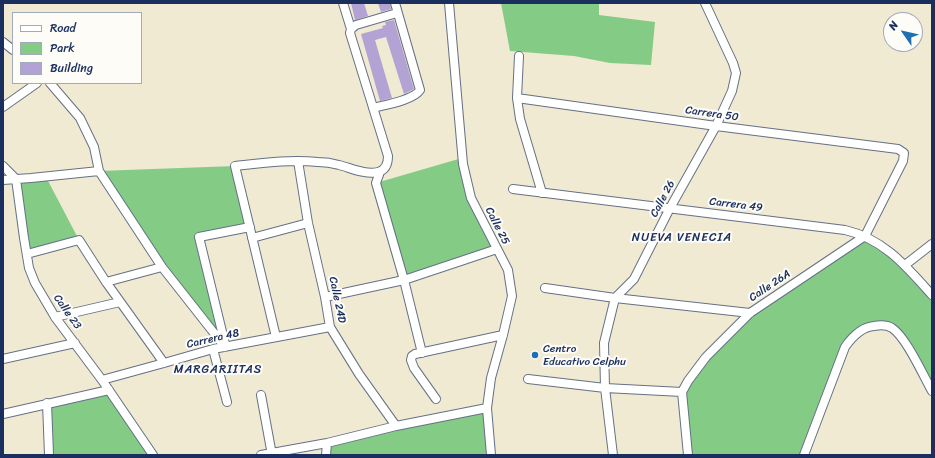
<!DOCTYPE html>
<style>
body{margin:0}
#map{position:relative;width:935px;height:458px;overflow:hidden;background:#efead1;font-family:Sriracha,sans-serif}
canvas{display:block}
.frame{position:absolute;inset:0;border:4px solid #1b2f5e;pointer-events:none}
.legend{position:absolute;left:12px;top:12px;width:130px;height:72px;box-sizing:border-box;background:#fdfcf7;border:1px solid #a3aaba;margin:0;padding:5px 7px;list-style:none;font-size:12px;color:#1b2f5e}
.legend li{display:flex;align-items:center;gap:8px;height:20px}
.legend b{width:20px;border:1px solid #a3aaba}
.north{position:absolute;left:883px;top:12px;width:40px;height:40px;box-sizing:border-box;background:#fdfcf7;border:1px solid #a3aaba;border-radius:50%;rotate:304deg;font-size:11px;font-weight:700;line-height:16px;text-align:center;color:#1b2f5e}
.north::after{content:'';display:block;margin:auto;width:14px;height:18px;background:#1f6fb2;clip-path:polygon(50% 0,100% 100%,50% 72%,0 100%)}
</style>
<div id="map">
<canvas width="935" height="458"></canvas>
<div class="frame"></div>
<ul class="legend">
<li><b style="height:5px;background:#fff"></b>Road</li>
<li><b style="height:11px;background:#84cb86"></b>Park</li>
<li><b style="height:11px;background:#b2a3d4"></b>Building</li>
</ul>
<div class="north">N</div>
</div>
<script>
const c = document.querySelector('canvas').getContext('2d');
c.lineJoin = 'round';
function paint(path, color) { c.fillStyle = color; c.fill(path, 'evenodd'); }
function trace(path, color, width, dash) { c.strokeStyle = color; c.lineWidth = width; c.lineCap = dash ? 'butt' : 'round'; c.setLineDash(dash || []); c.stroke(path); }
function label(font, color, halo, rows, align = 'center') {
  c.font = font + ' Sriracha,sans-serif'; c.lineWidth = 4; c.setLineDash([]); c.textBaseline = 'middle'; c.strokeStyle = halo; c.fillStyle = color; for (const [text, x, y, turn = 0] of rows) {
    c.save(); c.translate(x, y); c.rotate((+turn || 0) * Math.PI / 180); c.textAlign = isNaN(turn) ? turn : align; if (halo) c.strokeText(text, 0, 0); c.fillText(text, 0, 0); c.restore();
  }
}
paint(new Path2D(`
 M501 3H599V15L655 22 651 65 610 63 574 56 510 51Z
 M462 158 471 198 497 249 404 280 376 183Z
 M235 166 250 227 200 237 225 347 160 264 99 171Z
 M46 177 79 240 27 254 16 179Z
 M865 236 884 246 932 295V391L901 336 881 325 852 338 804 455H688L682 392 706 357 750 313Z
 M109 390 153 455H49L47 403Z
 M487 408 491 455H326L327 443Z`), '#84cb86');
paint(new Path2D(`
 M351 3H364L368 16 355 20Z
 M378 3H390L391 9 381 12Z
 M394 20 414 89 404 94 386 37 375 40 392 98 380 101 361 34 383 28 382 26 386 25 385 22Z`), '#b2a3d4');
const minor = new Path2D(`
 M343 3 351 29
 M449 3 463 164 471 198 508 270 512 296 503 335 491 378 487 408 491 455
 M3 42 13 50
 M519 56 517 98 520 119 542 193
 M50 83 80 118 94 147 99 171 162 267 225 347
 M517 98 716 126 898 149 904 153 903 161 865 236 750 313 706 357 688 381 682 392 688 455
 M3 107 37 83
 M373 108C385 105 414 100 420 90L395 3
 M298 161 308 223 325 297 330 327 359 374 396 426
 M3 166 16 179 24 238 29 268 35 283 55 317 102 380 153 455
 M380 172 376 183 404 280 422 353
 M3 180 31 178 99 171
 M513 189 845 230C884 239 906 266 932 295
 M252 238 308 223
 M27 254 79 240 106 282 164 363
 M905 265 932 244
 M106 282 162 267
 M545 288 615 298 750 313
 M325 297 404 280 497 249
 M55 317 120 302
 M276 337 235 166C262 163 290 159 318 162 325 162 332 163 339 165 351 168 365 175 378 172 386 170 388 163 388 156L350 33 351 29 356 25 397 13
 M225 344 199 237 250 227
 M213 349 227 402
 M3 359 75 343
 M528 379 605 388 682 392
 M102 380 164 363 213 349 330 327
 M261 395 272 455
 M436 399 414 368 411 360 412 356 415 354 503 335
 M47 403 49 455
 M3 414 109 390
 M261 455 327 443 396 426 487 408
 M326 455 327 443
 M613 455 605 388 604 343 615 298 634 279 670 208 716 126 732 91 736 73 733 63 705 3
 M804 455 845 347C852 337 861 327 874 326 880 325 887 325 892 328 906 337 923 375 932 391`);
trace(minor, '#657086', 10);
trace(minor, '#fff', 8);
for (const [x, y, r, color] of [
 [535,355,4,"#1f6fb2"]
]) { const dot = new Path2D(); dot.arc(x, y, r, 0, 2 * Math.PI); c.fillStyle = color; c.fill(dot); trace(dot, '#fdfcf7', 1.5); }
label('11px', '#1b2f5e', '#fdfcf7', [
 ["Carrera 50",712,114,8],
 ["Calle 26",663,199,-62],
 ["Carrera 49",736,205,7],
 ["Calle 25",497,226,63],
 ["Calle 26A",770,286,-34],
 ["Calle 24D",337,300,78],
 ["Calle 23",67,312,55],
 ["Carrera 48",213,339,-13]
]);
label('11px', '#1b2f5e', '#fdfcf7', [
 ["Centro",543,349],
 ["Educativo Celphu",543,362]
], 'left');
c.letterSpacing = '1px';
label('12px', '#1b2f5e', '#fdfcf7', [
 ["NUEVA VENECIA",682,238],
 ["MARGARIITAS",218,370]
]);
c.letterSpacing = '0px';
</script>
